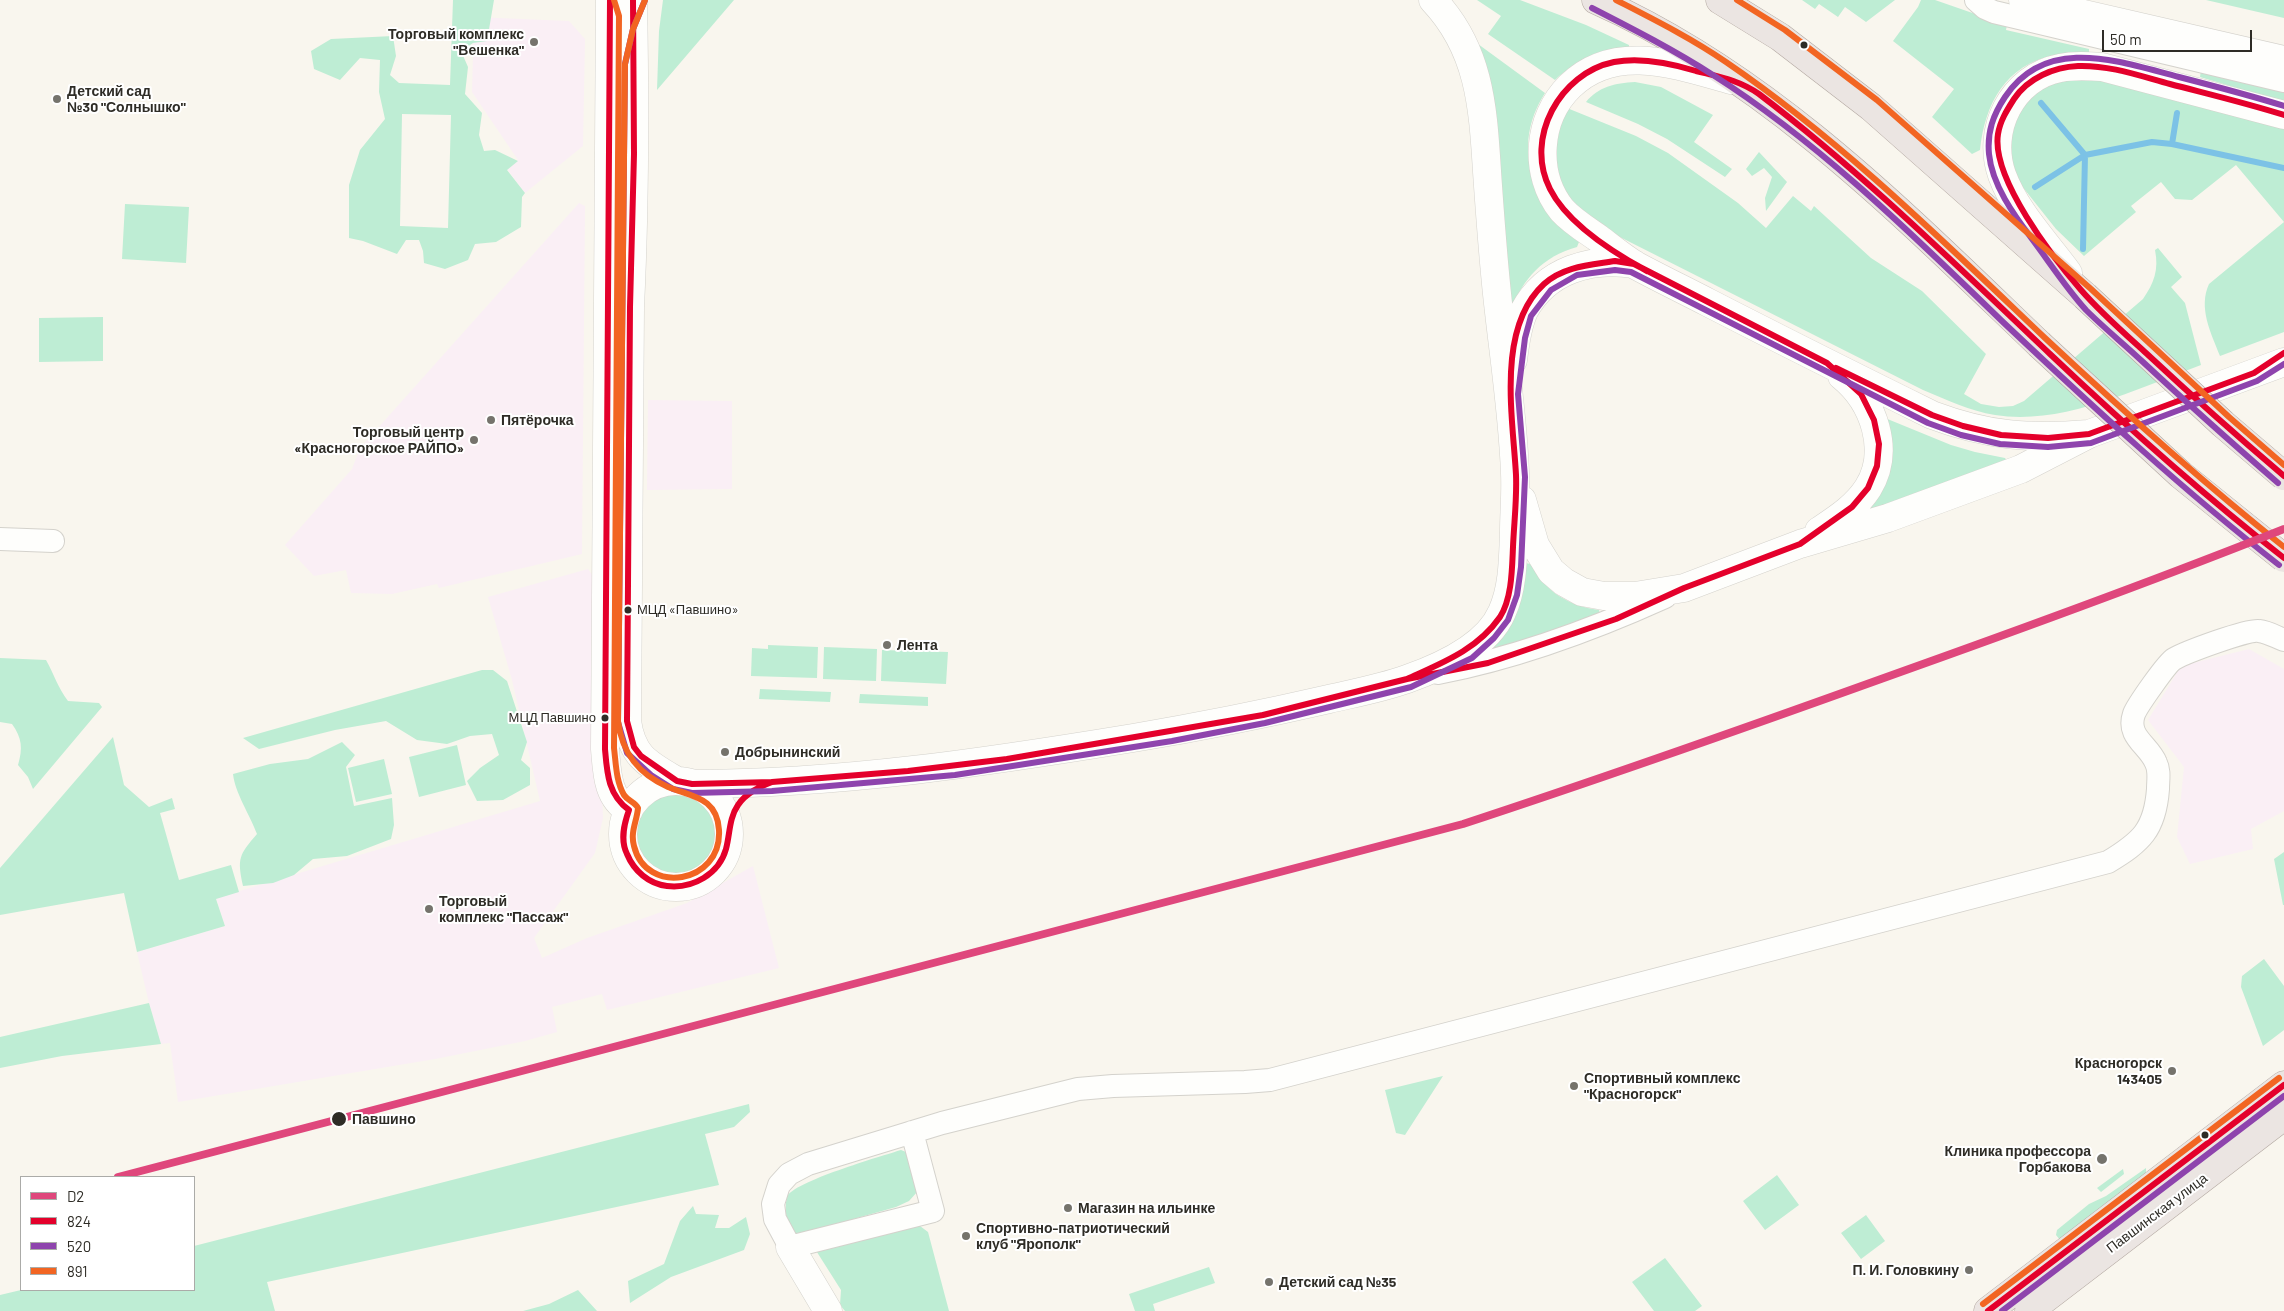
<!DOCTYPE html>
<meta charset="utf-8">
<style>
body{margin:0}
#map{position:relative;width:2284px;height:1311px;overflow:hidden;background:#f9f6ee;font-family:Barlow,sans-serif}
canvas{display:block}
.legend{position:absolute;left:20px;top:1176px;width:175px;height:115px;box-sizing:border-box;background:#fff;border:1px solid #ababa8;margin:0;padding:6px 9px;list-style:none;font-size:15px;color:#2e2c26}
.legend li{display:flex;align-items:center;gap:10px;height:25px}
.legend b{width:25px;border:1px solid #ababa8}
.scale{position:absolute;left:2102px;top:30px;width:150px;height:22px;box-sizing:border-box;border:2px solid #2e2c26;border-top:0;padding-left:6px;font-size:15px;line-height:18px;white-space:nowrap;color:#2e2c26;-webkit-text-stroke:4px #fff;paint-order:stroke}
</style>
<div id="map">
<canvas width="2284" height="1311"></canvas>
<ul class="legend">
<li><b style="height:6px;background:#df477c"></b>D2</li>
<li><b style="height:6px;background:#e4002b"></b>824</li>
<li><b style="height:6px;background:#8e44ad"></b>520</li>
<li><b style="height:6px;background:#f26522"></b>891</li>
</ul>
<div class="scale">50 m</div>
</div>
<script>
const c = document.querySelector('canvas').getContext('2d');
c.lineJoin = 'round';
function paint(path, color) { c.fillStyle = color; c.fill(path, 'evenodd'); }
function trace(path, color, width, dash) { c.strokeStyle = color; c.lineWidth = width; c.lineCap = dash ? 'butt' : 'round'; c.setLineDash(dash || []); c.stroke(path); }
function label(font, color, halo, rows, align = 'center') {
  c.font = font + ' Barlow,sans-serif'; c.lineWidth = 4; c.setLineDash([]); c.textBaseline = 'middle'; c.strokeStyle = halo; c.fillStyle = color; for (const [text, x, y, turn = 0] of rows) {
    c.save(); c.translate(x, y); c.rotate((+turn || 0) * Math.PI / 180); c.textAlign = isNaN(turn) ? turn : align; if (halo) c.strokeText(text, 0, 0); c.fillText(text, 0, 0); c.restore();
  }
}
paint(new Path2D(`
 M474 17 569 21 585 39 583 146 525 193 507 169 518 160 472 92Z
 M579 203 585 206 582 554 439 588 437 584 392 594 351 593 346 570 314 576 285 545 352 469 360 448Z
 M648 400 732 401V489L647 490Z
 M588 569 593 576 603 818 595 853 534 938 542 958 587 938 687 903 753 866 779 968 607 1010 602 994 552 1007 557 1032 525 1041 435 1059 178 1102 170 1043 161 1044 149 1003 137 952 225 926 216 898 540 801 512 680 488 597Z
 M2249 649 2284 669V811L2251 829 2253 849 2190 864 2177 837 2184 767 2148 720 2181 666Z`), '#faeff5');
paint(new Path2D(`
 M453 0H494L487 41 473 43 461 51 468 67 465 94 482 113 479 135 484 151 495 150 518 161 507 170 525 193 522 197 521 227 496 242 475 244 468 260 445 269 424 263 423 251 419 240H406L397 254 363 241 349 238V185L360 150 385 119 379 92 380 60 360 58 340 80 314 69 311 51 331 39 393 36 396 56 390 75 399 83 450 85ZM402 114 451 115 448 228 400 226Z
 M663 0H734L657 90 659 31Z
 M1477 0H1520L1586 25 1629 45V51C1599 57 1578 58 1555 80L1488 34 1501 16Z
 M1802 0H1895L1866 22 1845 7 1838 17 1819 4 1815 9Z
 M1921 0H1935L2007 25 2006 30 2089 49V54C2078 54 2066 53 2055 55 2005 65 1985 104 1980 150L1972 154 1932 117 1954 89 1893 41 1918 7Z
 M2206 0H2284V18Z
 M1478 44 1545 93C1510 148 1533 203 1579 242L1577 247C1542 257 1524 278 1510 311Z
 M2201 70 2284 92V102L2200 77Z
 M2090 77 2284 128V332L2220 356C2211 333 2198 308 2209 284L2284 222 2236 165 2192 200 2175 199 2161 182 2131 206 2136 212 2084 256 2056 229 2021 185 2013 169 2008 130 2026 99 2053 81Z
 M1635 82 1661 87 1713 115 1694 142 1732 169 1725 177 1667 139 1638 124 1586 102C1598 87 1615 83 1635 82Z
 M1567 108 1636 136 1668 153 1738 203 1766 228 1793 196 1811 211 1814 206 1871 258 1922 291 1986 354 1964 394 1981 404 1999 407 2013 406 2024 401 2143 299C2154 283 2159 270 2155 250L2158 248 2182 277 2171 287 2185 303 2201 365C2138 388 2063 426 1995 415 1970 411 1947 400 1923 390L1610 232 1587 216 1572 201 1563 190 1557 175 1554 145Z
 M1759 152 1787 182 1766 211 1765 198 1772 177 1764 168 1752 176 1746 169Z
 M125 204 189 207 186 263 122 259Z
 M103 317V361L39 362V318Z
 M1885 418 1951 445 1975 452 2005 458 2007 461 1869 510Z
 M1525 563 1531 564C1545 591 1568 606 1599 610L1600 614 1492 651 1490 648 1514 617 1522 597Z
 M768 645 818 647 817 678 751 676 752 648 768 649Z
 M824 647 877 649 876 681 823 679Z
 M882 650 948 652 946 684 881 681Z
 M0 658 46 660C54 674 58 688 68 701L99 703 102 707 33 789 28 777 18 765C23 748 22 738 12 724L0 722Z
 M482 670H493L507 681 527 742 521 760 530 768V785L503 800 477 801 467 781 480 768 499 755 492 734 470 736 447 744 417 740 386 721 335 730 259 749 243 738Z
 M760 689 831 692 830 702 759 699Z
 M860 694 928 697V706L859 703Z
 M113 737 124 785 149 807 172 798 175 809 160 813 179 880 231 865 239 892 216 899 225 926 137 952 124 893 0 915V868Z
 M342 742 355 755 346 767 354 806 392 798 394 825 391 839 347 856 313 859 294 875 273 883 243 886C237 858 239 855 257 834 250 815 235 793 233 774L270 764 308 759Z
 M457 745 466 785 419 797 409 757Z
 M384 759 392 794 356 802 348 768Z
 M631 834a44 44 0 1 1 88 0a44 44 0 1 1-88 0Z
 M2284 852V905H2283L2274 859Z
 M2264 959 2284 986V1030L2263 1046 2241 987 2242 976Z
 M149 1003 161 1044 62 1056 0 1068V1037Z
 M1443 1076 1405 1135 1396 1133 1385 1090Z
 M749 1104 750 1112 734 1127 705 1134 719 1185 267 1282 275 1311H0V1295L21 1290H194V1246Z
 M901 1150 906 1152 918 1191 909 1201 896 1207 797 1235 789 1232C787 1222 784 1207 787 1197 792 1182 882 1156 901 1150Z
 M2146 1168V1175L2060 1240 2056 1235 2057 1230 2089 1204 2106 1196Z
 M2123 1169 2124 1174 2101 1192 2097 1188Z
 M1777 1175 1799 1205 1765 1230 1743 1201Z
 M693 1206 696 1214 719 1215 715 1228H729L746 1217 750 1234 744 1250 671 1277 630 1303 628 1281 664 1264 680 1221Z
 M1866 1215 1885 1241 1861 1259 1841 1233Z
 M916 1223 928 1232 949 1311H845L840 1305 841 1290 815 1249Z
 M1665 1258 1702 1306 1695 1311H1654L1632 1282Z
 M1209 1267 1215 1283 1153 1304 1155 1311H1135L1129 1294Z
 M578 1290 597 1311H523L549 1304Z`), '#beedd4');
trace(new Path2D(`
 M2041 103 2085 155 2083 249
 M2172 144 2177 113
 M2035 187 2085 155 2152 142 2172 144 2284 168`), '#7cc2e6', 6);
const street = new Path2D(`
 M1976 0 1985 8 1994 12 2284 81
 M0 539 53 541
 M1438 673C1516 658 1592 630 1665 597
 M912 1132 933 1211 790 1247 775 1219 773 1204 779 1185 789 1174 808 1164 942 1123 1078 1089 1113 1086 1245 1082 1270 1080 2108 862C2141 842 2155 830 2158 789 2158 780 2160 771 2156 763 2149 745 2126 737 2134 714 2137 706 2167 663 2174 659 2186 652 2248 629 2259 631 2268 632 2276 637 2284 640`);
const secondary = new Path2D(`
 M610 0 605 749C607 772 607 798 629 810
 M633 0C635 102 635 205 630 307L627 721C632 757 648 764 677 781
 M2023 0 2284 60
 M1731 80C1677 65 1615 42 1570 86 1537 118 1533 174 1562 210 1572 221 1585 229 1598 238 1610 247 1622 257 1635 265 1659 278 1684 290 1709 303 1783 341 1857 378 1932 415 1988 436 2029 439 2089 434
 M2068 273C2046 243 2015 211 2002 175 1986 130 2012 77 2060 68 2074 65 2088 66 2102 67L2284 115
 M1513 360C1515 344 1517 326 1524 311 1546 270 1591 257 1634 264
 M1522 500 1535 545 1551 571 1564 582 1582 592 1604 596H1635L1684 588 1800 544 1888 518 2021 469 2089 434 2284 362
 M1819 531C1837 519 1856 507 1868 488 1891 451 1874 402 1842 376
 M623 834a53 53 0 1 1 106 0a53 53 0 1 1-106 0Z
 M692 784C841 784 987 762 1133 738 1199 727 1264 714 1329 699 1355 693 1382 688 1407 679 1441 667 1487 647 1502 612 1513 588 1513 559 1514 532 1514 513 1516 493 1515 473 1513 419 1505 365 1499 312 1494 270 1491 228 1488 186 1483 117 1484 54 1433 0
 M790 1247 828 1311`);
const primary = new Path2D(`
 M1596 0C1769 77 1904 215 2039 344
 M1720 0 1780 37 1871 107 2085 296
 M1988 1311 2284 1085
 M2029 1311 2284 1116`);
trace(street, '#d4d2cc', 24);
trace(secondary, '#d4d2cc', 29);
trace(primary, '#b2a7a0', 29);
trace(street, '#fefefc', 22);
trace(secondary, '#fefefc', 28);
trace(primary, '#ebe5e2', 28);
const primaryBridge = new Path2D(`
 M2085 296 2223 424 2284 476
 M2039 344 2181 475 2284 558`);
trace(primaryBridge, '#b2a7a0', 29, []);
trace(primaryBridge, '#ebe5e2', 28);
trace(new Path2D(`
 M610 0 605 749C607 773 608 795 629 810 624 824 620 840 627 854 634 871 649 884 667 886 693 889 719 874 726 849 730 834 729 818 738 805 746 793 759 787 772 782
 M633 0 634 154 630 307 627 721 634 747 641 756 677 781 692 784 772 782
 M2284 115C2246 103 2208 94 2170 84 2140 76 2110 65 2078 66 2054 67 2028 78 2014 99 2007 110 2000 121 1998 134 1991 178 2053 258 2081 290 2101 313 2124 333 2146 353 2191 395 2237 436 2284 476
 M1615 261 1634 264 1827 363 1861 394 1874 420 1879 444 1877 466 1868 488 1852 507 1800 544 1684 588 1616 619 1488 663 1407 679C1442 663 1477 650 1500 617 1512 598 1512 569 1513 547 1514 523 1517 499 1516 475 1513 418 1496 328 1544 284 1564 266 1591 265 1615 261Z
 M1647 271C1614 253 1567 223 1550 189 1524 138 1560 73 1614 62 1641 57 1670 63 1696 71 1720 77 1739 80 1759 94 1863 173 1956 265 2050 354 2125 425 2202 494 2284 558
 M1836 368 1932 415 1963 426 2001 435 2048 438 2089 434 2254 373 2284 353
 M1263 715 1407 679
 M1007 759 1263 715
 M1007 759 1263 715
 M772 782 908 771 1007 759
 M1988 1311 2284 1085`), '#e4002b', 6);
trace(new Path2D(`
 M645 0 633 29 625 64 618 722 627 753 651 775 673 789 692 793 772 791 955 775 1172 741 1265 723 1411 687 1472 658 1494 638 1508 620 1517 595 1521 567 1525 477 1518 394 1525 338 1531 316 1551 290 1577 275 1615 270 1631 272 1928 423 1961 435 2000 444 2048 447 2091 443 2257 381 2284 364
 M1592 8C1633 29 1674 50 1713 75 1820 143 1913 235 2004 323 2093 407 2183 490 2279 565
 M2278 483C2232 443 2187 403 2143 362 2124 344 2104 328 2086 310 2066 288 2050 263 2032 239 2014 215 1992 185 1989 154 1987 132 1993 115 2005 97 2047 34 2120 62 2179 77 2214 86 2249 95 2284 106
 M2002 1311 2284 1096`), '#8e44ad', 6);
trace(new Path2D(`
 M614 0 619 16 614 748C616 764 616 781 624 795 628 801 635 802 638 808 637 821 630 832 634 846 646 896 722 884 719 830 717 797 692 797 668 787 638 774 622 753 618 721L625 64 633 29 645 0
 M1616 0C1653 19 1691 38 1726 62 1842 141 1943 241 2045 338 2122 410 2201 481 2284 547
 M1737 0 1785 30 1877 100 2091 289 2229 417 2284 465
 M1983 1304 2279 1078`), '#f26522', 6);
trace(new Path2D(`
 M118 1177 1463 824C1603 778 1742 729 1881 679 2016 631 2151 582 2284 529`), '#df477c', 8);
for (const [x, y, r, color] of [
 [534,42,5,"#75736c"],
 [1804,45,4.5,"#2e2c26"],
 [57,99,5,"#75736c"],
 [491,420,5,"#75736c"],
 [474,440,5,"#75736c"],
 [628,610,4.5,"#2e2c26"],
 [887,645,5,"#75736c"],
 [605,718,4.5,"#2e2c26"],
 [725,752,5,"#75736c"],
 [429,909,5,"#75736c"],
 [2172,1071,5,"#75736c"],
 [1574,1086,5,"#75736c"],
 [339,1119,8,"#2e2c26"],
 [2205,1135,4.5,"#2e2c26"],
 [2102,1159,6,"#75736c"],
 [1068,1208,5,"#75736c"],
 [966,1236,5,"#75736c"],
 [1969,1270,5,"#75736c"],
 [1269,1282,5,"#75736c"]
]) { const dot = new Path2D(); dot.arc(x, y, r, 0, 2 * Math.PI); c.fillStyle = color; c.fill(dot); trace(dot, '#fff', 2); }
label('13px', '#2e2c26', '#fff', [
 ["МЦД «Павшино»",637,610],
 ["МЦД Павшино",596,718,"right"]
], 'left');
label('bold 14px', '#2e2c26', '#fff', [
 ["Торговый комплекс",524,34,"right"],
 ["\"Вешенка\"",524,50,"right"],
 ["Детский сад",67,91],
 ["№30 \"Солнышко\"",67,107],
 ["Пятёрочка",501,420],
 ["Торговый центр",464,432,"right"],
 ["«Красногорское РАЙПО»",464,448,"right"],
 ["Лента",897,645],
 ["Добрынинский",735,752],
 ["Торговый",439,901],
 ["комплекс \"Пассаж\"",439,917],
 ["Красногорск",2162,1063,"right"],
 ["143405",2162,1079,"right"],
 ["Спортивный комплекс",1584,1078],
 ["\"Красногорск\"",1584,1094],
 ["Клиника профессора",2091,1151,"right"],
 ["Горбакова",2091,1167,"right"],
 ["Магазин на ильинке",1078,1208],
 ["Спортивно-патриотический",976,1228],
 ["клуб \"Ярополк\"",976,1244],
 ["П. И. Головкину",1959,1270,"right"],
 ["Детский сад №35",1279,1282]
], 'left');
label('bold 14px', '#2e2c26', '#fff', [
 ["Павшино",352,1119]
], 'left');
label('14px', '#2e2c26', '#fff', [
 ["Павшинская улица",2157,1213,-37]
]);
</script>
